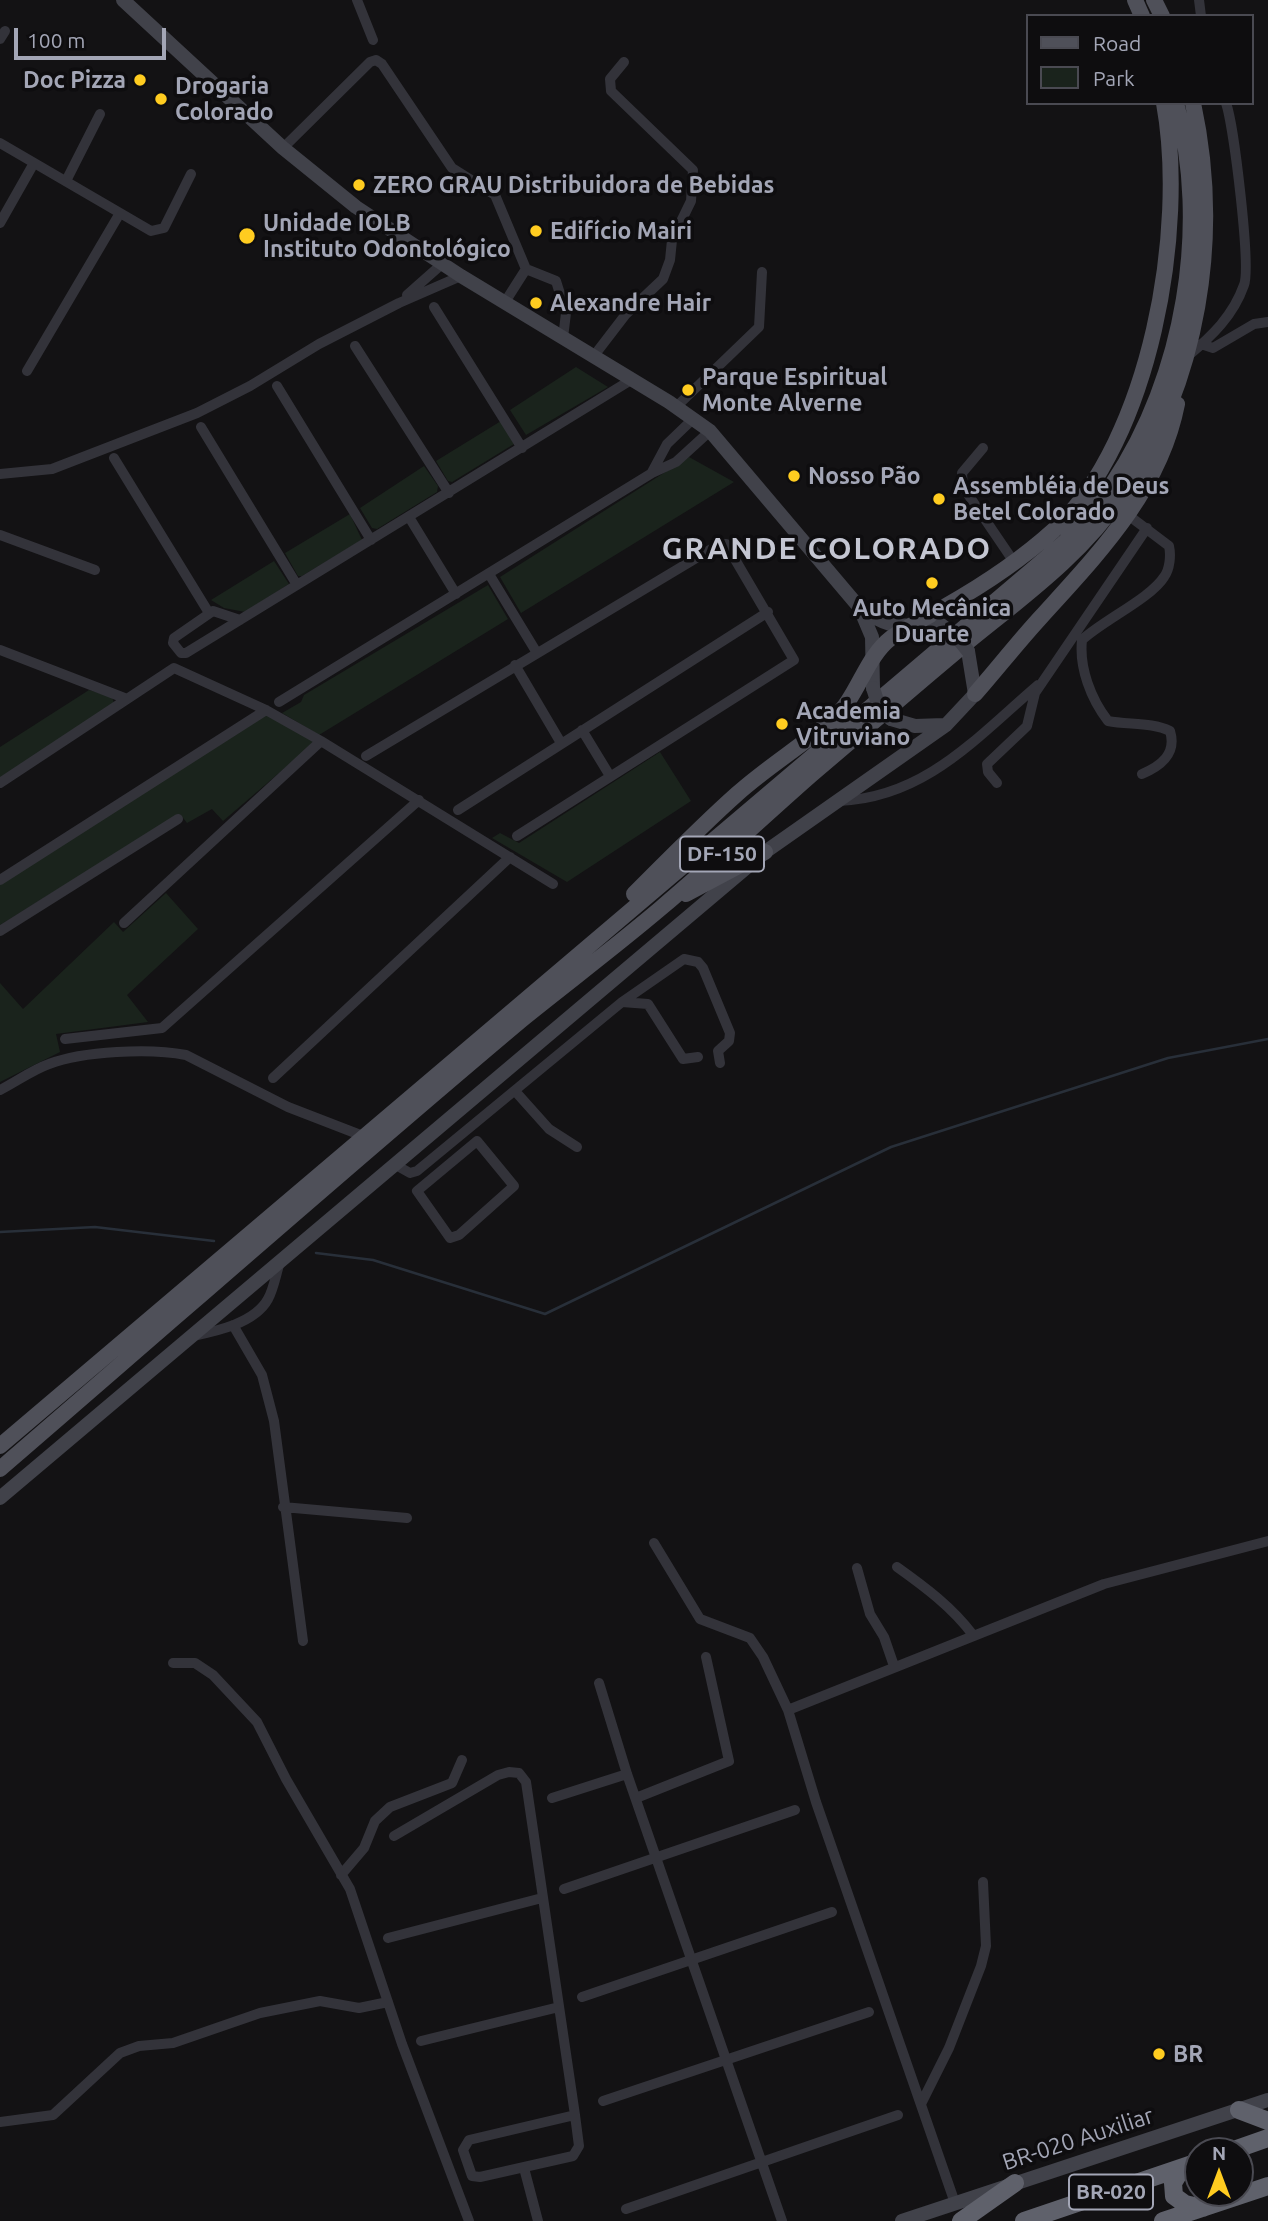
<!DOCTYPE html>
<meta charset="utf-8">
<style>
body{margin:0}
#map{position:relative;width:1268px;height:2221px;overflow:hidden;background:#131214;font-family:Ubuntu,sans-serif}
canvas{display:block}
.legend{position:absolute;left:1026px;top:14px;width:228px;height:91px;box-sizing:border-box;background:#0e0d0f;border:2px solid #4a4a52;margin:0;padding:9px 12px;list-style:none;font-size:21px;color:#a3a6b6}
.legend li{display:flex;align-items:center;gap:14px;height:35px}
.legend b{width:35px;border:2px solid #4a4a52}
.north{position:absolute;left:1184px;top:2137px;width:70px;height:70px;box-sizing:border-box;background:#0e0d0f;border:2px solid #4a4a52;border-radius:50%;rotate:0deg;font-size:19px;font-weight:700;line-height:28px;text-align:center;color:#a3a6b6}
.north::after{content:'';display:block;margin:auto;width:24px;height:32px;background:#ffcc20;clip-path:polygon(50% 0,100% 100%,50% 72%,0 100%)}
.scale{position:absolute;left:14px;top:28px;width:152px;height:32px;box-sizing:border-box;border:4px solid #a3a6b6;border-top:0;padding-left:9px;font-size:21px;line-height:24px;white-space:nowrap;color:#a3a6b6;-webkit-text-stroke:5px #0e0d0f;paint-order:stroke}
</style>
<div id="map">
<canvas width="1268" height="2221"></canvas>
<ul class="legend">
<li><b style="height:9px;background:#4f5059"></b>Road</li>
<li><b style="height:19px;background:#1a231c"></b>Park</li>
</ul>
<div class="north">N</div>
<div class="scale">100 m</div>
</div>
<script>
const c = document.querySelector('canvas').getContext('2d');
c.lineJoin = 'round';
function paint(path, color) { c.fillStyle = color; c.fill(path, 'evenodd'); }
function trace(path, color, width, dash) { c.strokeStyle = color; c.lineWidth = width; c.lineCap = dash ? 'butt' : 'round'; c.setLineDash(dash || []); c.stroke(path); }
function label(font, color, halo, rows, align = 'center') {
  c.font = font + ' Ubuntu,sans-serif'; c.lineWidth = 7; c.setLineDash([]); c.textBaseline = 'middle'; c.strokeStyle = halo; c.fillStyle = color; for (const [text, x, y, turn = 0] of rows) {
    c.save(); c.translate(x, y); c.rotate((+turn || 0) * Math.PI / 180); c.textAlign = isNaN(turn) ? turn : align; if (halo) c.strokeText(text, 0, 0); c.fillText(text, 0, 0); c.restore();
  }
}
paint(new Path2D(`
 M576 367 608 387 526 435 510 410Z
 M501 421 514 444 452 482 448 481 436 461Z
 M689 457 734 482 521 613 500 577Z
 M424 466 438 486 437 492 377 529 372 528 360 508Z
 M350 514 362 540 302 576H298L285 553Z
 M274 561 289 584 245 612 224 608 211 600Z
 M488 585 508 619 319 735 282 713 301 702 304 695Z
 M89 690 112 697 114 703 0 778V747Z
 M264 716H272L312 739 314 743 223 821 212 809 187 823 180 814 0 925V884Z
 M660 752 691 801 567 882 492 838 500 833 519 843Z
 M166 893 198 929 127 995 148 1022 56 1034 60 1052 0 1082V983L23 1009 114 922 123 932Z`), '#1a231c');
trace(new Path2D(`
 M0 1232 95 1227 214 1241
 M316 1253 373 1260 545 1314 891 1147 1168 1058 1268 1039`), '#282f39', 2.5);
trace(new Path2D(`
 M357 0 373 40
 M1199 0 1201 16
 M0 39 5 31
 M0 143 151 231 164 228 191 174
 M283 148 370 62 376 60 382 64 452 168 495 195 526 269 556 281 566 313 563 338
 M67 179 100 114
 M0 223 34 163
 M407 295 442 264
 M505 302 526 269
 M434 307 522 448
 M1201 344 1213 348 1254 324 1268 322
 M355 346 449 493
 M1188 356C1212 336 1233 316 1244 285 1251 267 1234 126 1226 103
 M593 357 626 314 663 279 670 260 672 240 691 201 693 170 611 91 610 79 624 62
 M27 371 120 213
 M277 386 371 540
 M676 407 759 327 762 272
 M201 427 297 585
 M983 448 962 473 963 487 1014 562
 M114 458 209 613
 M652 472 667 444 694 418
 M0 474 52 469 197 413 250 386 319 344 399 303 461 276
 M1128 515 1169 546C1171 555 1170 569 1164 577 1151 598 1102 621 1082 640 1079 668 1091 699 1108 721 1128 725 1152 722 1170 731 1177 754 1161 766 1142 774
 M409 517 456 594
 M0 535 95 570
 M489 574 537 653
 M240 620 213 611 174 638 173 643 181 653H186L631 380
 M0 650 127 699
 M515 665 561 743
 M279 702 652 473 676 462 710 431
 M582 730 610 776
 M366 756 718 545 726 544 794 660 517 836
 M0 783 174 668 266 710 321 741 553 884
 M997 783 988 772 987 764 1027 726 1035 693 1147 528
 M839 801C925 798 977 737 1038 685
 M458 810 768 612
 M0 880 266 710
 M124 923 321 741
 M0 931 178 819
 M622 1002 648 1004 683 1059 698 1057
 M65 1039 162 1028 419 800
 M273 1078 510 857
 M0 1090C16 1082 32 1070 49 1064 83 1051 150 1048 186 1055L288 1107 363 1136
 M515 1091 549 1129 577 1147
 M477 1141 514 1186 459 1235 450 1238 417 1191Z
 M394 1164 410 1173 417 1171 622 1002 684 959 698 962 703 968 730 1033 729 1041 718 1051 720 1063
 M233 1325 262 1375 274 1421 303 1641
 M193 1336C217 1331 255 1323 268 1299 274 1288 276 1274 280 1262
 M283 1507 407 1518
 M654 1543 700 1619 750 1638 763 1657 788 1710 816 1802 955 2203
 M897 1567C925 1587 952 1607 973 1635
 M857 1568 870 1614 884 1637 894 1666
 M173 1663H195L213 1675 257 1722 286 1779 350 1889 402 2044 469 2221
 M599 1683 627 1774 782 2221
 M788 1710 1104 1584 1268 1541
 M552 1798 627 1774
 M636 1798 729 1761 706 1657
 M394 1836 498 1775 509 1772 519 1773 526 1782 575 2115 579 2146 573 2156 480 2177 472 2176 463 2150 469 2140 575 2115
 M341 1875 364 1848 375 1821 390 1807 452 1783 462 1760
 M564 1889 795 1810
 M388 1938 542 1898
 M582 1997 832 1912
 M421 2041 559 2007
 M603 2101 869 2012
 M921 2104 949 2048 981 1966 986 1946 983 1882
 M0 2122 53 2115 120 2053 139 2046 173 2043 260 2013 320 2001 359 2008 388 2002
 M524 2168 538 2221
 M626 2209 898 2115`), '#33333a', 10);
trace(new Path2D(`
 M123 0 283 148 356 207 461 276 669 402 710 431 859 607C893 633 902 624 941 625
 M861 611 872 637 873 688
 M891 719 915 726 944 725
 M0 1498 765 852 946 725 975 694 968 651
 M902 2221 1268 2100`), '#41424a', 14);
trace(new Path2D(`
 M1135 0 1142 16
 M1154 0 1162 16
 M975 694C997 669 1018 642 1041 617 1098 554 1160 491 1177 404
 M634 894C668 860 701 826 737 794 767 767 802 746 833 719 858 697 865 658 891 638 908 626 928 617 946 606 983 585 1022 559 1054 530 1151 439 1187 229 1164 103
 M686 894 765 852
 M0 1446 1066 541C1082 522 1099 503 1113 483 1184 378 1210 225 1176 103
 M0 1469C173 1320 345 1168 520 1021 567 983 615 947 661 908 712 865 761 819 811 775 862 732 912 688 964 645 1020 599 1081 556 1122 495 1199 381 1222 237 1193 103`), '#4f5059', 16);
trace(new Path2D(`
 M1239 2110 1268 2121
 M1231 2151 1268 2138
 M1182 2168 1173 2183 1174 2196 1185 2204 1203 2208
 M961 2221 1015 2183
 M1024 2221 1198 2162
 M1163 2221 1268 2186`), '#5f616b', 18);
trace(new Path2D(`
 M941 625 956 636 968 651
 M873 688 879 707 891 719`), '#41424a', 14);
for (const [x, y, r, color] of [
 [140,80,7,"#ffcc20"],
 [161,99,7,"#ffcc20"],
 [359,185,7,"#ffcc20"],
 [536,231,7,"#ffcc20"],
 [247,236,9,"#ffcc20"],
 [536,303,7,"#ffcc20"],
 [688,390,7,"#ffcc20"],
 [794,476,7,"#ffcc20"],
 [939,499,7,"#ffcc20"],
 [932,583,7,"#ffcc20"],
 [782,724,7,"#ffcc20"],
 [1159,2054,7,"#ffcc20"]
]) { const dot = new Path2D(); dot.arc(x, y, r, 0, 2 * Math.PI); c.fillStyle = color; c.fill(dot); trace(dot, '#0e0d0f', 2.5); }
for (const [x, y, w] of [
 [722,854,84],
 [1111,2192,84]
]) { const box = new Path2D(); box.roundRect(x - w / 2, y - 17.5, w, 35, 5); c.fillStyle = '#0e0d0f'; c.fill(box); trace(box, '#a3a6b6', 2); }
label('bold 21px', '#a3a6b6', null, [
 ["DF-150",722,854],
 ["BR-020",1111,2192]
]);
label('bold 23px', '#a3a6b6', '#0e0d0f', [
 ["Doc Pizza",126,80,"right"],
 ["Drogaria",175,86],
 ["Colorado",175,112],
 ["ZERO GRAU Distribuidora de Bebidas",373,185],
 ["Unidade IOLB",263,223],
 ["Instituto Odontológico",263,249],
 ["Edifício Mairi",550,231],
 ["Alexandre Hair",550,303],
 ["Parque Espiritual",702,377],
 ["Monte Alverne",702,403],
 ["Nosso Pão",808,476],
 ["Assembléia de Deus",953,486],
 ["Betel Colorado",953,512],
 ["Auto Mecânica",932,608,"center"],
 ["Duarte",932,634,"center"],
 ["Academia",796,711],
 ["Vitruviano",796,737],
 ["BR",1173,2054]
], 'left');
label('23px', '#a3a6b6', '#0e0d0f', [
 ["BR-020 Auxiliar",1078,2139,-18]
]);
c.letterSpacing = '2px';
label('bold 30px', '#c4c6d2', '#0e0d0f', [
 ["GRANDE COLORADO",827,549]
]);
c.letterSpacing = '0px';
</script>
